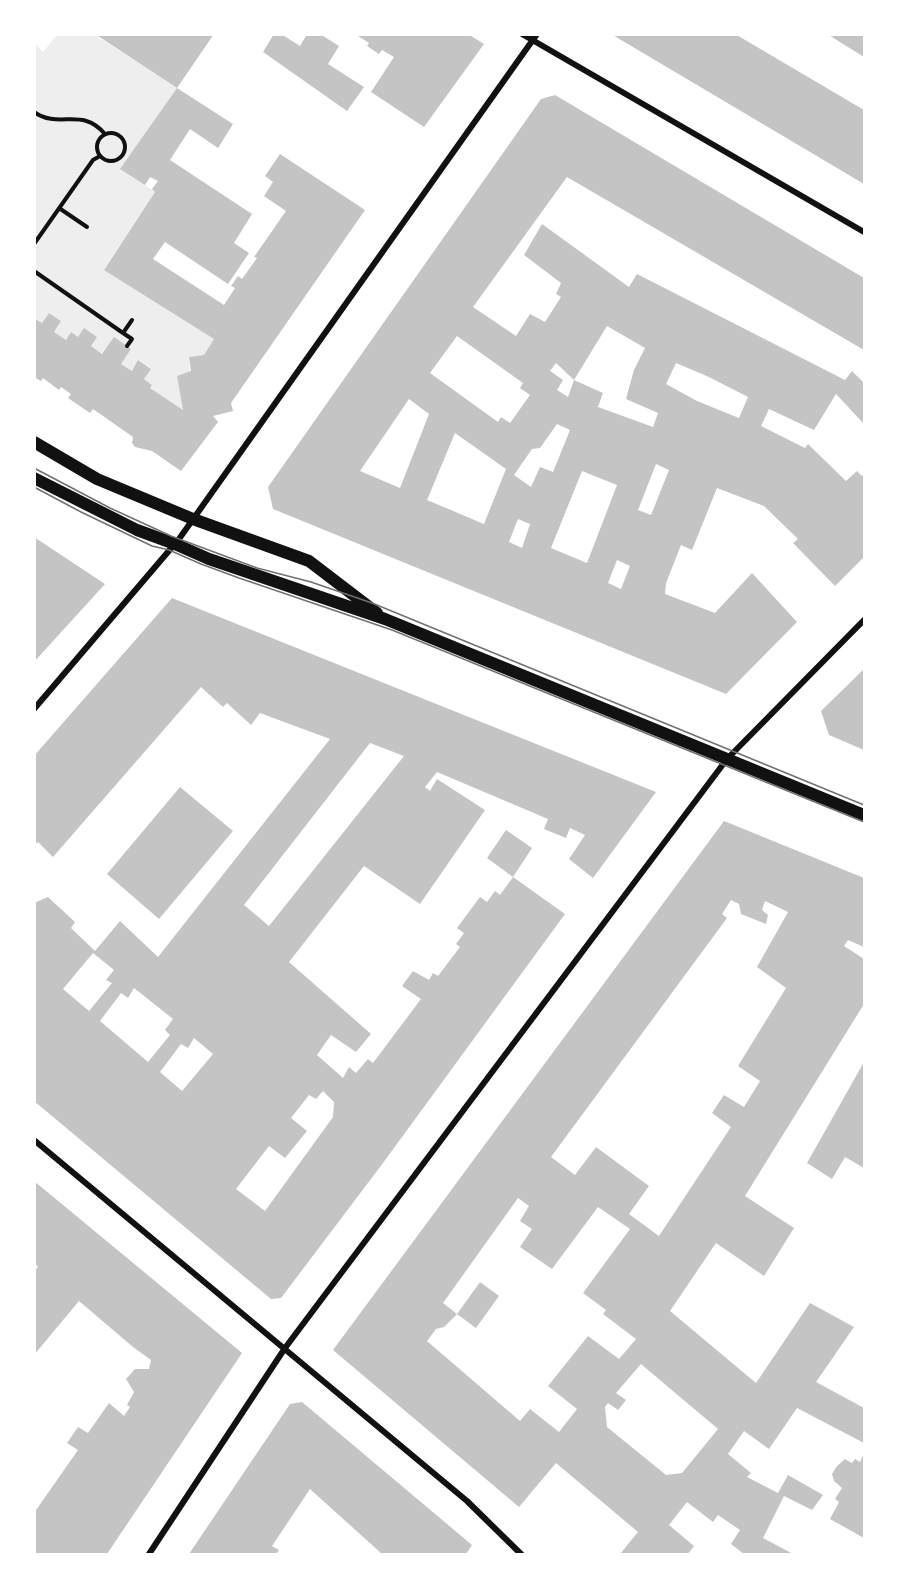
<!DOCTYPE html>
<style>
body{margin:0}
#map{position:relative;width:899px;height:1589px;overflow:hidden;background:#fff;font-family:"DejaVu Sans",sans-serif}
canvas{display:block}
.frame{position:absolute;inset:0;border:36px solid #fff;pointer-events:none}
</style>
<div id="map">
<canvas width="899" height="1589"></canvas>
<div class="frame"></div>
</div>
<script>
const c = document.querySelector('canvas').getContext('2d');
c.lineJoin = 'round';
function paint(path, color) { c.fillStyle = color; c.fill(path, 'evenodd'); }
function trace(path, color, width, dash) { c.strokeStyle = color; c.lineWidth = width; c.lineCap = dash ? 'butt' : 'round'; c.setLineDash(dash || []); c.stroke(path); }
paint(new Path2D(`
 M57 35H95L177 88 121 169 155 192 104 269 214 339 204 355 189 357 190 371 183 410 150 388 152 385 144 379 151 368 139 360 132 371 121 364 131 349 114 338 102 354 91 346 97 337 84 329 78 337 71 332 66 340 54 332 61 321 50 313 42 323 35 318 34 42 43 52Z`), '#eee');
paint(new Path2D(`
 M95 34H214L177 88Z
 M274 34H281L300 46 307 34H320L339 46 328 64 364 87 347 111 263 52Z
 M355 34H468L484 44 424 127 371 92 394 57 382 50 379 54 367 46 369 43Z
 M611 34H735L864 110V184Z
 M827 34H864V57Z
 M177 88 233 124 218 148 190 129 170 160 252 214 234 243 249 253 228 284 165 242 153 259 224 305 235 288 231 286 238 276 242 279 257 258 254 257 286 211 264 196 273 182 265 176 280 154 365 210 231 403 233 411 213 416 218 422 181 471 152 451 135 447 132 443 133 437 93 409 90 413 68 398 71 394 61 387 59 390 43 378 41 381 34 377V318L42 323 49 313 61 321 54 332 66 340 71 332 78 337 84 328 97 337 91 346 102 354 114 337 131 349 121 364 132 371 138 360 151 369 144 379 152 385 150 388 183 410 177 376 191 371 189 357 204 355 214 339 104 270 155 192 152 189 158 181 150 177 145 185 120 169Z
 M555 95 864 278V350L567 177 473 307 516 336 530 314 545 322 561 297 556 294 561 283 524 255 542 224 629 287 637 274 845 380 852 371 864 383V424L836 394 814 430 769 409 761 426 805 448 808 444 846 481 857 471 862 476 864 474V557L835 586 793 543 798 539 764 506 717 488 692 550 681 545 666 583 665 594 715 613 752 573 797 622 726 694 273 509 268 487 541 99ZM607 326 645 348 634 370 626 399 658 413 653 427 598 407 603 393 574 380ZM457 336 523 383 520 388 530 395 510 423 501 417 498 422 430 373ZM556 363 574 380 568 397 557 390 563 380 550 371ZM676 363 709 377 748 397 739 418 697 401 666 384ZM409 399 429 414 400 488 360 471ZM557 424 570 430 553 472 540 467 531 487 514 475 532 449 540 448ZM455 433 506 469 484 524 427 500ZM656 464 669 470 651 515 638 510ZM582 471 617 485 587 563 551 548ZM518 519 530 524 522 548 509 542ZM617 560 630 566 621 589 608 583Z
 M34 537 105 584 34 662Z
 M172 598 656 792 593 878 569 859 585 835 570 828 566 838 544 829 548 819 437 772 425 787 430 791 437 779 485 810 420 904 364 866 289 962 371 1034 356 1052 331 1035 317 1055 343 1078 349 1067 356 1073 368 1059 373 1063 421 999 402 986 413 971 429 980 433 973 438 976 460 947 456 944 464 933 457 928 480 897 487 902 495 891 500 895 513 877 487 858 506 830 532 848 513 877 565 914 383 1163 281 1298 271 1299 34 1101V903L48 897 75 922 71 928 95 951 120 921 158 957 330 739 260 713 251 725 227 703 223 707 201 687 53 857 38 842 34 845V756ZM370 743 404 756 269 926 244 905ZM93 953 114 970 106 980 112 983 89 1011 63 989ZM134 988 173 1019 165 1030 170 1035 148 1062 100 1021 121 993 128 998ZM194 1038 213 1054 182 1091 160 1072 181 1044 188 1048ZM323 1091 334 1102 333 1117 265 1211 236 1189 269 1146 285 1158 307 1131 291 1118 309 1095 316 1099Z
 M864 669V750L829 735 821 711Z
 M180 787 233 831 159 919 107 874Z
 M724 821 864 878V947L848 940 844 946 864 959V1004L745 1196 794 1228 764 1276 716 1243 670 1311 756 1383 810 1303 854 1327 816 1382 864 1408V1443L797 1408 769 1449 744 1431 728 1454 751 1473 747 1477 778 1493 788 1475 823 1495 812 1510 784 1496 763 1538 793 1554H744L731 1544 740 1530 718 1515 713 1522 687 1502 669 1525 694 1546 688 1554H620L638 1532 556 1463 519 1507 333 1350ZM731 900 739 904 741 914 766 924 768 915 762 910 765 901 788 912 757 967 786 988 738 1066 760 1081 744 1107 724 1095 712 1113 731 1127 659 1236 629 1214 649 1186 596 1147 575 1175 551 1157 727 918 722 914ZM518 1198 529 1206 520 1221 532 1229 520 1247 552 1269 598 1207 630 1229 583 1293 606 1310 603 1314 636 1339 619 1359 588 1336 548 1386 577 1409 559 1432 530 1409 520 1421 427 1341 436 1329 444 1327 457 1314 476 1328 499 1296 480 1282 457 1314 443 1303ZM641 1364 718 1429 682 1473 666 1475 607 1427 605 1407 608 1403 618 1410 626 1400 616 1393Z
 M864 1062V1168L845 1157 832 1179 807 1163Z
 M34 1181 242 1353 107 1554H34V1513L78 1450 67 1443 78 1427 88 1433 109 1403 124 1416 130 1407 127 1405 134 1392 126 1379 135 1369H149L151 1360 133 1347 79 1301 34 1355V1271L38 1267 34 1263Z
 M302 1402 472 1545 466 1554H382L310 1489 272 1546 279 1550 276 1554H189L290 1404Z
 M864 1453V1538L830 1519 839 1502 835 1499 842 1488 834 1481 832 1474 837 1466 845 1459 852 1463 855 1459 860 1462Z`), '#c4c4c4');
trace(new Path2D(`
 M34 112C60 130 81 106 105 134
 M97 147a14 14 0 1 1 28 0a14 14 0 1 1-28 0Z
 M59 208 87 227
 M34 244 93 160 100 156
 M34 271 123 333 132 320
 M123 333 132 339 127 346`), '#111', 4);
trace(new Path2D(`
 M522 34 864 232
 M34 709 179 539 537 34
 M34 1140 467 1501 521 1554
 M149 1554 285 1348 727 759 864 620`), '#111', 6);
trace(new Path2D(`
 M34 442 97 479 193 519 309 561 377 613
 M34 478 137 530 175 544 209 559 385 619 864 815`), '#111', 12);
trace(new Path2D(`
 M34 468 110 508 171 536 257 568 311 582 372 603 864 805
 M34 487 81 512 152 546 169 550 201 564 239 578 392 630 864 822`), '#707070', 1.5);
</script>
